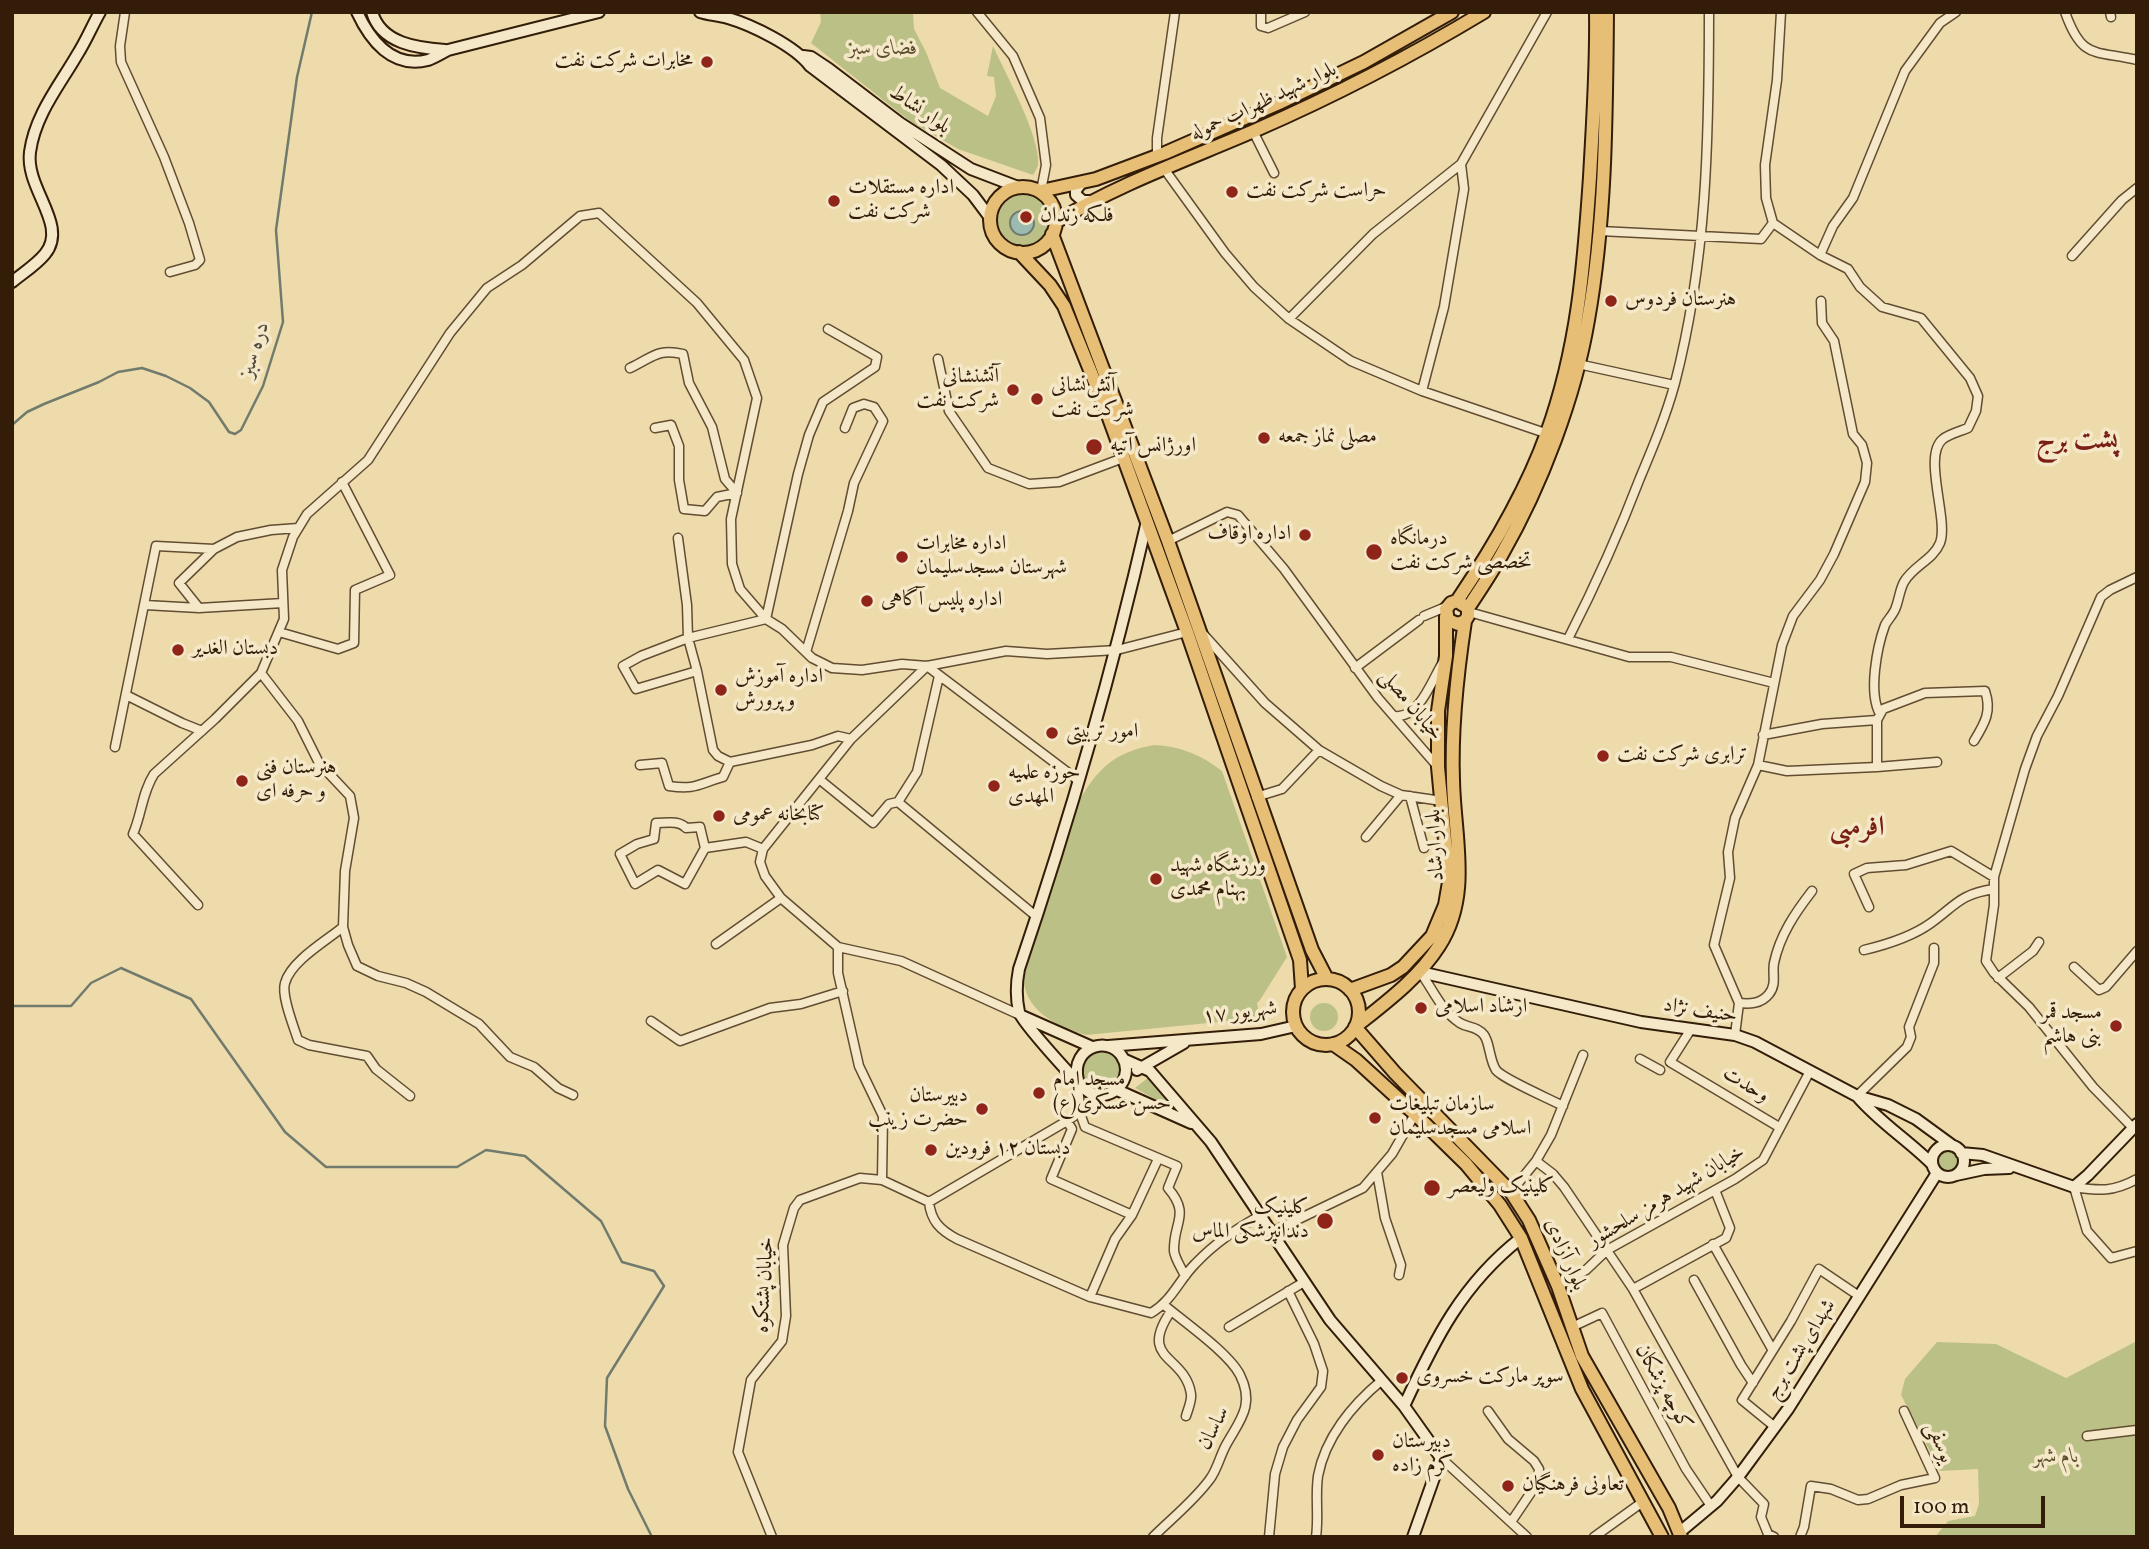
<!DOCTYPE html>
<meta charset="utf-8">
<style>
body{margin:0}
#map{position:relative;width:2149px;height:1549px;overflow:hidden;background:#eedbab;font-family:Vollkorn,serif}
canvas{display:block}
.frame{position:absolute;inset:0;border:14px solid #331d09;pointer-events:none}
.scale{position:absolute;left:1900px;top:1496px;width:145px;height:32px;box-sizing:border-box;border:4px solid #331d09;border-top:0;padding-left:9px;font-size:21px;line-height:24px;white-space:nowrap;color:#331d09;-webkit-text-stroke:5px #f4e8c8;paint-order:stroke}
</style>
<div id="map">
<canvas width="2149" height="1549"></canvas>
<div class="frame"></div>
<div class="scale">100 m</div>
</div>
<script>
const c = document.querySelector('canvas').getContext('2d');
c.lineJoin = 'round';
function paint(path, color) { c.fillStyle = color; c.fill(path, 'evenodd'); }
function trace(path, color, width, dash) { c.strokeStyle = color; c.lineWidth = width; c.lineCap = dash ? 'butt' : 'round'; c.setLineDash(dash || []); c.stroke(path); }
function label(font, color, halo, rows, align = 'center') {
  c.font = font + ' Vollkorn,Amiri,serif'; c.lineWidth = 7; c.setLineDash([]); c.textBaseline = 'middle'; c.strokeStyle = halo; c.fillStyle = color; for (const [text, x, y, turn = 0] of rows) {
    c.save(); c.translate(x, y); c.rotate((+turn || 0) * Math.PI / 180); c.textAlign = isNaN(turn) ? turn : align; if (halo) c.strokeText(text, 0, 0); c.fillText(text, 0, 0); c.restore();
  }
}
paint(new Path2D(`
 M820 12H913L914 29 926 52 940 88 988 116 996 96 994 77 987 76 993 46C1005 73 1041 137 1038 165 1038 166 1034 174 1033 175L958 149 911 122 811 43 821 22Z
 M997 221a26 26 0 1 1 52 0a26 26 0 1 1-52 0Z
 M1154 745C1181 746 1201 755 1222 771L1287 957 1260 1000 1257 1003 1260 1018 1086 1035C1055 1026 1023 1010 1023 974L1079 801C1098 768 1115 752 1154 745Z
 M1310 1017a14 14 0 1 1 28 0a14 14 0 1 1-28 0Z
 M1081 1070a20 20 0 1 1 40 0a20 20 0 1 1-40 0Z
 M1149 1077 1171 1104 1169 1107 1135 1088Z
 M1934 1161a14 14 0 1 1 28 0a14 14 0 1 1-28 0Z
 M2137 1341V1537H1935L1948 1521 1975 1516 1979 1504 1978 1469 1940 1471 1901 1395 1905 1379 1937 1342 1996 1344 2066 1378Z`), '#bbc087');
const water = new Path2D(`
 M1010 223a12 12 0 1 1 24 0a12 12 0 1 1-24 0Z`);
paint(water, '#9bbab0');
trace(water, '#717b6d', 2);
trace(new Path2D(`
 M12 425 27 412 44 404 99 382 118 372 142 368 166 376 190 388 209 402 229 432 235 434 241 430 263 386 283 322 276 230 297 77 312 12
 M12 1006H71L91 983 121 968 191 999 285 1132 326 1167H457L486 1150 525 1156 601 1221 622 1262 654 1271 664 1286 607 1378 605 1426 628 1489 652 1537`), '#717b6d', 2.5);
const street = new Path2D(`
 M125 12 120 46 121 62 164 157 189 223 200 260 195 265 170 272
 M977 12 1013 56 1040 118 1046 165 1041 191
 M1261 12V26L1268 28 1305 12
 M1781 12 1777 80 1765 165 1766 198 1773 223 1820 255 1848 269 1860 287 1882 307 1921 318 1970 378 1978 396 1976 411 1968 428C1961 431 1949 434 1943 439 1922 455 1949 520 1940 543 1933 560 1913 566 1904 582 1900 589 1899 599 1896 607 1894 614 1888 619 1885 625 1877 647 1868 693 1880 714
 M2065 12C2082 60 2094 50 2137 60
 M2110 12 2111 17
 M1253 131 1274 173
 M1157 156V138L1175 12
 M1165 170 1225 253 1254 287 1289 319 1351 361 1422 391 1551 435
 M1600 231 1761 239 1773 223
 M1820 255 1833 226 1853 198 1905 71 1940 23 1956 12
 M2072 256 2122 200 2137 188
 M1289 319 1373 234 1461 164
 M938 359 949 411 988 468 1029 484 1059 482 1123 458
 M1578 364 1674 385
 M630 368C652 358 657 348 683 354L689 383 712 427 725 479 737 493 717 497 705 511 684 509 679 480V446L671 425 655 428
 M1422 391 1444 307 1464 189 1461 164 1547 12
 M678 538 687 605 688 638 766 619 798 474 809 435 823 402 875 367 877 357 828 329
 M1168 541 1227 512 1238 515 1284 569 1378 698 1438 767
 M145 605 199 608 283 603
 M199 608 179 583 214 549
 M1469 612 1629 657H1671L1774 683
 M1424 616 1448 606
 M279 632 338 649 354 643 355 590 390 575 342 482
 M1204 635 1265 703 1319 750 1381 786 1401 795 1442 801
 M688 638 697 671 636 689 623 666 641 656Z
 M1568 639C1595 586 1619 533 1640 478 1653 447 1666 416 1675 383 1707 259 1709 139 1709 12
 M806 652 848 511 854 483 883 421 874 407 864 404 853 408 845 428
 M1355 668 1419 620
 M697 671 713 750 718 756 730 762 812 745 838 736 851 739 927 666 1079 781
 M939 676 917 772 898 802 1037 917
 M126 695 182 723 202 731
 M1395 716C1419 719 1432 680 1443 662
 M1763 735 1822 724 1877 720 1883 709 1925 693 1985 691C1992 711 1985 723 1974 741
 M851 739 763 849 760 862 765 876 781 898 838 947 901 961 1020 1015
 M115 747 156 546 214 549 237 537 271 530 298 528
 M640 765 662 763 669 786C696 790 698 784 723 777L730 762
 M1758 765 1787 771 1877 767V720
 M1877 767 1937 762
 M819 779 873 823 889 804 898 802
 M1410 796 1424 848
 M1256 797 1282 789 1319 750
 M1366 837 1401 795
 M705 848 685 884 658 870 635 884 620 854 637 844 654 839 656 823C666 823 679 820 686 828L700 827 705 848 746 842 763 849
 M198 905 133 834C142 813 142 793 154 774L215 719 261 673
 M1869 907 1854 874 1867 868 1906 865 1951 851 1994 877
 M343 927C326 941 291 961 285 983 281 996 294 1027 298 1040L309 1045 367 1056 376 1069 410 1096
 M716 944 781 898
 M838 947V973L859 1066 883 1116 882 1180
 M1864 950C1885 945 1913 936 1931 923 1956 905 1960 894 1994 889
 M2074 967 2099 990 2106 987 2137 951
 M1420 972C1433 989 1441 1011 1460 1023 1468 1028 1477 1026 1484 1035 1490 1043 1489 1059 1496 1070 1503 1079 1550 1099 1563 1106
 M1998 978 2033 951 2039 942
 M1739 1003C1750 1004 1761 1004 1769 994 1777 984 1772 974 1774 963 1780 935 1795 913 1812 891
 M651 1021 680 1041 770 1008 801 1004 843 991
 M1691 1029 1670 1062 1779 1127
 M1735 1035 1739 1003 1714 945 1730 878 1728 852 1735 818 1758 765 1782 645 1793 616 1820 580 1834 554 1865 482 1867 463 1862 445 1853 434 1834 341 1822 323 1821 301
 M1640 1059 1660 1070
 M1078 1081 1080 1113 1085 1127 1177 1166 1168 1188C1191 1215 1173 1222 1174 1251 1175 1259 1182 1269 1185 1276
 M573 1095 558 1088 534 1067 510 1057 479 1024 426 992 406 983 378 976 357 966 348 945 343 927 345 871 354 818 350 796 319 763 298 721 261 673 284 619 282 570 293 537 307 514 368 460 450 333 487 288 522 265 580 216 599 213 697 303 744 360 757 398 731 519 732 564 740 589 766 619 782 629 812 658 832 668 862 670 902 664 927 666 1006 651 1047 654 1117 650 1187 632
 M1857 1096 1907 1047 1911 1037 1909 1027 1934 963V948
 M1067 1121 1072 1129 1051 1179 1132 1215 1115 1239 1090 1297
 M2133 1128 2093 1087 2029 1007 1994 973 1986 961 1994 905V877L2025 769 2037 736 2058 696 2101 597 2110 590 2137 577
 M1536 1161 1553 1174 1564 1187 1633 1289 1738 1477 1764 1504 1761 1517 1768 1534 1774 1537
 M1377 1172 1385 1218 1401 1265 1399 1275
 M2137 1179C2113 1192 2100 1191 2074 1187L2087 1231 2111 1258 2137 1251
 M1511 1192 1536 1161 1551 1135 1583 1055
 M929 1202C931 1221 940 1230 957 1239L1090 1297 1151 1313C1172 1301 1179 1280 1195 1264 1216 1242 1235 1230 1261 1215
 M929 1202 1067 1121 1103 1095
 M1132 1215 1158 1159
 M1272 1232 1363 1188 1392 1154 1415 1114
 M1713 1244 1772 1349
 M1694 1280 1741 1365 1753 1383
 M1558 1286 1586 1270 1607 1250 1735 1179 1763 1160 1810 1071
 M1633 1289 1726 1238 1730 1228 1715 1190
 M1171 1311C1137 1361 1185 1354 1191 1394 1192 1401 1188 1409 1186 1416
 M1229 1327 1304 1282
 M1572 1327 1602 1313 1686 1469 1711 1506
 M1488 1411 1508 1439 1534 1461 1539 1469 1538 1482 1511 1522
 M1775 1427 1742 1400 1791 1321 1819 1269 1859 1296
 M2087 1436 2137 1430
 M1441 1458 1527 1537
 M772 1537 738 1452 751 1380 782 1341 786 1316 783 1245 794 1208 800 1200 860 1178 882 1180 929 1202
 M1153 1537C1172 1518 1194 1501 1210 1479 1217 1470 1220 1456 1226 1445 1240 1420 1255 1405 1240 1375 1229 1353 1184 1322 1164 1305
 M1269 1537 1275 1474 1283 1447 1297 1420 1321 1387 1323 1371 1314 1344 1288 1291
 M1316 1537C1319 1516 1315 1497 1318 1476 1325 1438 1352 1405 1381 1381
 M1594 1537 1644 1501
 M1800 1537 1804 1527 1811 1486 1831 1489 1858 1500 1868 1499 1901 1485 1935 1478 1904 1411`);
const secondary = new Path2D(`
 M357 12C370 40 392 69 428 60 434 58 442 53 448 50L599 12
 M372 12C381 44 418 48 445 50
 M700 12C709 15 719 15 728 18 752 25 795 46 810 66L941 165 973 195 991 219
 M803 56 811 57 829 69 900 123 971 169 1018 187
 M1082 182 1076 190V195L1083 201H1093
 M12 282C23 273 36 265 45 254 69 225 25 189 30 152 35 115 59 86 77 55 86 41 92 26 100 12
 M1420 972 1641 1022 1735 1035 1755 1042 1857 1096 1888 1105 1916 1119 1953 1146
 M1022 1016 1092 1047
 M1108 1046 1261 1034 1296 1026
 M1123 1059 1150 1071 1211 1142 1330 1320 1404 1406 1441 1458 1413 1537
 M1137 1070 1184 1043
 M1078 1080C1069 1045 1115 1032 1125 1063 1131 1083 1109 1103 1089 1092 1080 1087 1022 1022 1019 1012 1016 998 1016 984 1019 969 1069 822 1112 673 1147 521
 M1117 1090 1191 1123
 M1857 1096C1879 1122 1908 1140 1932 1164
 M1932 1161a16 16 0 1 1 32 0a16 16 0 1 1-32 0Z
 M1961 1153 1983 1155 2074 1187 2088 1175 2137 1124
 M1956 1175 1984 1169 2009 1168
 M1404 1406C1435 1339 1462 1284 1521 1238
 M1680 1532 1717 1501 1738 1477 1788 1409 1937 1173`);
const primary = new Path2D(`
 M990 220a33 33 0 1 1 66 0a33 33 0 1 1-66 0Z
 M1041 191 1096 179 1165 153 1279 103 1364 62 1452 12
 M1056 222C1118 184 1189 159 1256 130 1334 96 1411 56 1484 12
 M1052 234 1168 541 1312 950 1327 979
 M1019 252 1050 285 1064 306 1105 407 1187 632 1300 960 1302 989
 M1457 601 1468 608V616L1465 621 1458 624 1448 620 1446 609 1451 603 1457 601C1492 549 1526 492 1547 433 1578 347 1584 266 1590 177 1593 122 1597 67 1596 12
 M1468 608C1480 590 1492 572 1502 554 1541 486 1575 397 1588 320 1606 219 1606 115 1607 12
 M1465 621C1457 674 1451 727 1453 780 1454 837 1472 895 1439 946 1418 979 1385 1003 1355 1027L1395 1073 1511 1192 1529 1220 1558 1286 1582 1356 1669 1508 1681 1537
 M1293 1012a33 33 0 1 1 66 0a33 33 0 1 1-66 0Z
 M1350 990 1391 975 1403 967 1432 936 1445 905 1449 882 1438 767V711L1446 656V616
 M1333 1044 1356 1060 1415 1114 1466 1164 1500 1205 1521 1238 1582 1389 1662 1537`);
trace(street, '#624c32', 11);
trace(secondary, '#331d09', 14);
trace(primary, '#331d09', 16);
trace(street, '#f4e8c8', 8);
trace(secondary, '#f4e8c8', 10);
trace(primary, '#e7be76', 12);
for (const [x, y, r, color] of [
 [707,62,7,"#8f2418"],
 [1232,192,7,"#8f2418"],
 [834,201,7,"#8f2418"],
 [1026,217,7,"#8f2418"],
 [1611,301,7,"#8f2418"],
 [1013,390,7,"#8f2418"],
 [1037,399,7,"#8f2418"],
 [1264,438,7,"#8f2418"],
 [1094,447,9,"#8f2418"],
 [1305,535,7,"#8f2418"],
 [1374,552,9,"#8f2418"],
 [902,557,7,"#8f2418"],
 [867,601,7,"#8f2418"],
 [178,650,7,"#8f2418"],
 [721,690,7,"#8f2418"],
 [1052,733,7,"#8f2418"],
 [1603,756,7,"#8f2418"],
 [242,781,7,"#8f2418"],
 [994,786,7,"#8f2418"],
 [719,816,7,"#8f2418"],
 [1156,879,7,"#8f2418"],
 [1421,1008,7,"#8f2418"],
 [2116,1026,7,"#8f2418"],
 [1039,1093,7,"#8f2418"],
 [982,1109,7,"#8f2418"],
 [1375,1118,7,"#8f2418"],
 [931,1150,7,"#8f2418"],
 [1432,1188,9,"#8f2418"],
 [1325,1221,9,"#8f2418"],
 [1402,1378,7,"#8f2418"],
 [1378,1455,7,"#8f2418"],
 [1508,1486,7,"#8f2418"]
]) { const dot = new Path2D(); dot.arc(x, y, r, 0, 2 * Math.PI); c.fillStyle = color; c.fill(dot); trace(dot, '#f4e8c8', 2.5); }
label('italic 21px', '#5c4e2f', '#f4e8c8', [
 ["فضای سبز",883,50],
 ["بام شهر",2056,1458]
]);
label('21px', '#331d09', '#f4e8c8', [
 ["مخابرات شرکت نفت",693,62,"right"],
 ["اداره مستقلات",848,189],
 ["شرکت نفت",848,213],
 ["حراست شرکت نفت",1246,192],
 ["فلکه زندان",1040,217],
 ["هنرستان فردوس",1625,301],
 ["آتشنشانی",999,378,"right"],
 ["شرکت نفت",999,402,"right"],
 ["آتش‌نشانی",1051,387],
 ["شرکت نفت",1051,411],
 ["مصلی نماز جمعه",1278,438],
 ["اورژانس آتیه",1110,447],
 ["اداره اوقاف",1291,535,"right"],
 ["درمانگاه",1390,540],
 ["تخصصی شرکت نفت",1390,564],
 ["اداره مخابرات",916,545],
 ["شهرستان مسجدسلیمان",916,569],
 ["اداره پلیس آگاهی",881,601],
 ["دبستان الغدیر",192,650],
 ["اداره آموزش",735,678],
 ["و پرورش",735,702],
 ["امور تربیتی",1066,733],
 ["ترابری شرکت نفت",1617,756],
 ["هنرستان فنی",256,769],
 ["و حرفه ای",256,793],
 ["حوزه علمیه",1008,774],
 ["المهدی",1008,798],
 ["کتابخانه عمومی",733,816],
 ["ورزشگاه شهید",1170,867],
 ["بهنام محمدی",1170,891],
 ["ارشاد اسلامی",1435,1008],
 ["مسجد قمر",2102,1014,"right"],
 ["بنی هاشم",2102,1038,"right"],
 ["مسجد امام",1053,1081],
 ["حسن عسکری(ع)",1053,1105],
 ["دبیرستان",968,1097,"right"],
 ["حضرت زینب",968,1121,"right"],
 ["سازمان تبلیغات",1389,1106],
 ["اسلامی مسجدسلیمان",1389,1130],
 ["دبستان ۱۲ فرودین",945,1150],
 ["کلینیک ولیعصر",1448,1188],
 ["کلینیک",1309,1209,"right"],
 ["دندانپزشکی الماس",1309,1233,"right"],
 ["سوپر مارکت خسروی",1416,1378],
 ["دبیرستان",1392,1443],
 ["کرم زاده",1392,1467],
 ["تعاونی فرهنگیان",1522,1486]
], 'left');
label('21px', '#331d09', '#f4e8c8', [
 ["بلوار شهید ظهراب حموله",1264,103,-25],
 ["بلوار نشاط",919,111,35],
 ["خیابان مصلی",1410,706,50],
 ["بلوار ارشاد",1437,845,-93],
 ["حنیف نژاد",1700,1012,9],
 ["۱۷ شهریور",1240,1014,-7],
 ["وحدت",1745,1086,31],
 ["خیابان شهید هرمز سلحشور",1667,1198,-31],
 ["بلوار آزادی",1564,1255,67],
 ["خیابان پشتکوه",766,1285,-87],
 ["شهدای پشت برج",1802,1350,-58],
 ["کوچه پزشکان",1662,1388,61],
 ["ساسان",1215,1429,-63],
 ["یوسفی",1938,1443,67]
]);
label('italic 23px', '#524c3b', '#f4e8c8', [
 ["دره سبز",256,350,-73]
]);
label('bold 28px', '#7a1f14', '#f4e8c8', [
 ["پشت برج",2077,443],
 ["افرمبی",1857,830]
]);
</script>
